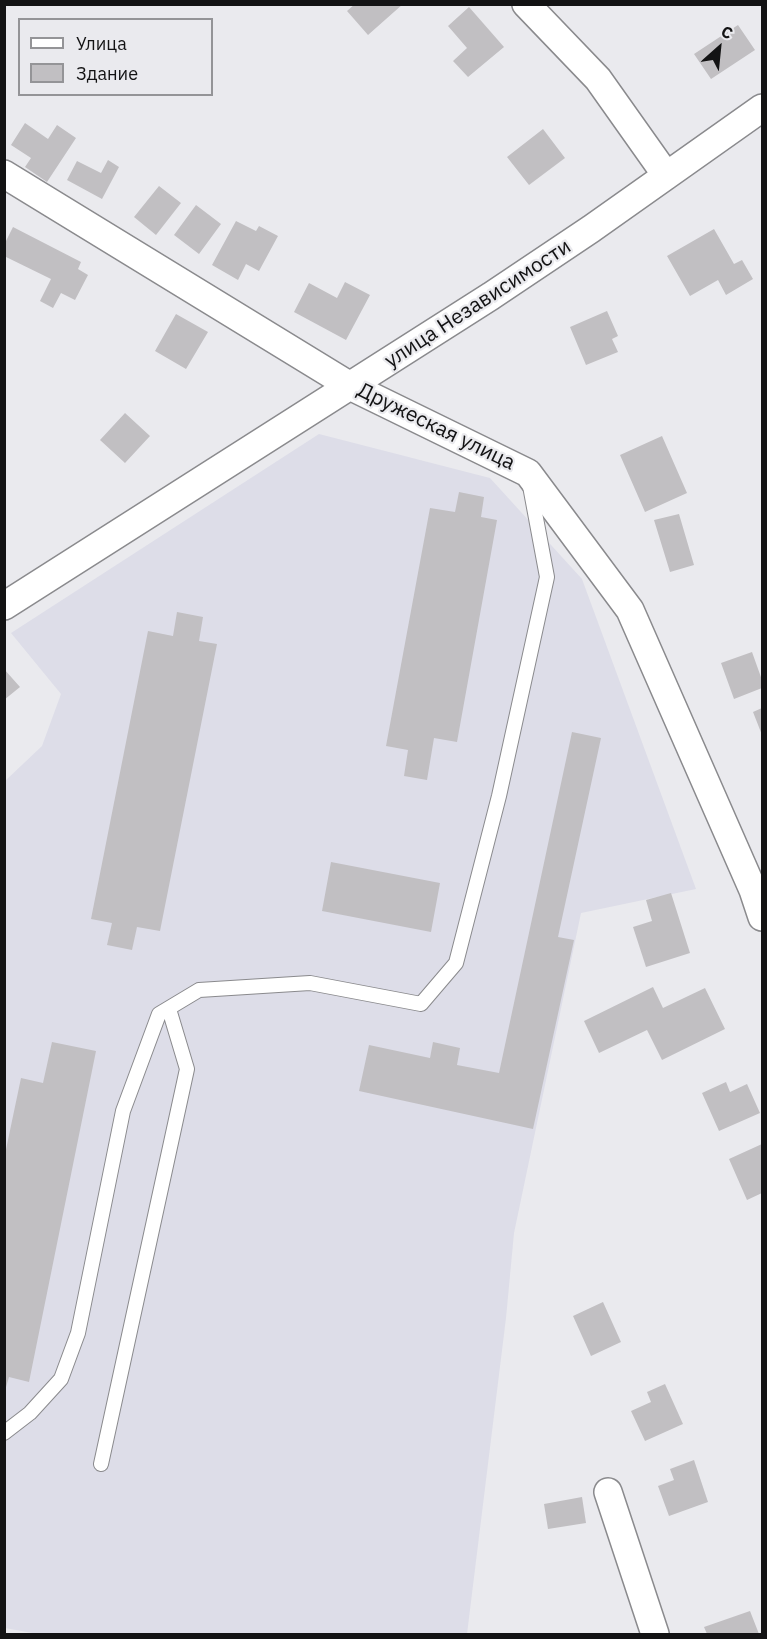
<!DOCTYPE html>
<meta charset="utf-8">
<style>
body{margin:0}
#map{position:relative;width:767px;height:1639px;overflow:hidden;background:#eaeaee;font-family:"IBM Plex Sans",sans-serif}
canvas{display:block}
.frame{position:absolute;inset:0;border:6px solid #131314;pointer-events:none}
.legend{position:absolute;left:18px;top:18px;width:195px;height:78px;box-sizing:border-box;background:#eaeaee;border:2px solid #949497;margin:0;padding:8px 10px;list-style:none;font-size:18px;color:#131314}
.legend li{display:flex;align-items:center;gap:12px;height:30px}
.legend b{width:30px;border:2px solid #949497}
.north{position:absolute;left:689px;top:18px;width:60px;height:60px;-webkit-text-stroke:4px #eaeaee;paint-order:stroke;rotate:27deg;font-size:16px;font-weight:700;line-height:24px;text-align:center;color:#131314}
.north::after{content:'';display:block;margin:auto;width:21px;height:27px;background:#131314;clip-path:polygon(50% 0,100% 100%,50% 72%,0 100%)}
</style>
<div id="map">
<canvas width="767" height="1639"></canvas>
<div class="frame"></div>
<ul class="legend">
<li><b style="height:8px;background:#fff"></b>Улица</li>
<li><b style="height:16px;background:#c1bfc2"></b>Здание</li>
</ul>
<div class="north">С</div>
</div>
<script>
const c = document.querySelector('canvas').getContext('2d');
c.lineJoin = 'round';
function paint(path, color) { c.fillStyle = color; c.fill(path, 'evenodd'); }
function trace(path, color, width, dash) { c.strokeStyle = color; c.lineWidth = width; c.lineCap = dash ? 'butt' : 'round'; c.setLineDash(dash || []); c.stroke(path); }
function label(font, color, halo, rows, align = 'center') {
  c.font = font + ' "IBM Plex Sans",sans-serif'; c.lineWidth = 4.5; c.setLineDash([]); c.textBaseline = 'middle'; c.strokeStyle = halo; c.fillStyle = color; for (const [text, x, y, turn = 0] of rows) {
    c.save(); c.translate(x, y); c.rotate((+turn || 0) * Math.PI / 180); c.textAlign = isNaN(turn) ? turn : align; if (halo) c.strokeText(text, 0, 0); c.fillText(text, 0, 0); c.restore();
  }
}
paint(new Path2D(`
 M319 434 490 478 582 579 696 889 581 913 514 1233 506 1318 467 1634H38L5 1628V781L42 746 61 694 11 633Z`), '#dddde8');
paint(new Path2D(`
 M355 4H403L368 35 347 11Z
 M469 7 504 47 468 77 453 61 467 48 448 26Z
 M738 25 755 50 711 79 694 54Z
 M25 123 48 139 57 125 76 138 47 182 25 167 31 158 11 145Z
 M543 129 565 158 529 185 507 157Z
 M108 160 119 167 102 199 67 180 77 161 101 173Z
 M159 186 181 203 156 235 134 217Z
 M196 205 221 224 199 254 174 235Z
 M236 221 256 231 259 226 278 236 259 271 246 264 238 280 212 265Z
 M13 227 81 262 78 269 88 275 75 300 61 293 53 308 40 301 51 279 4 256V245Z
 M714 229 734 264 742 260 753 279 726 295 718 280 690 296 667 256Z
 M345 282 370 295 346 340 294 312 309 283 337 298Z
 M607 311 618 336 612 339 618 352 586 365 570 327Z
 M176 314 208 332 186 369 155 351Z
 M125 413 150 436 125 463 100 440Z
 M662 436 687 493 645 512 620 455Z
 M459 492 484 497 481 517 497 520 457 742 434 738 427 780 404 776 408 750 386 746 430 508 455 512Z
 M679 514 694 565 670 572 654 520Z
 M177 612 203 617 199 641 217 644 160 931 137 927 132 950 107 945 112 923 91 919 148 631 173 636Z
 M752 652 762 680V688L734 699 721 663Z
 M4 669 20 687 4 700Z
 M762 708V735L753 712Z
 M572 732 601 738 558 937 574 940 533 1129 359 1091 369 1045 430 1058 433 1042 460 1048 457 1065 499 1073Z
 M331 862 440 883 431 932 322 911Z
 M671 893 690 953 646 967 633 927 652 921 646 900Z
 M653 987 663 1008 705 988 725 1029 662 1060 647 1030 599 1053 584 1021Z
 M52 1042 96 1051 29 1382 9 1377 4 1394V1159L21 1078 43 1083Z
 M726 1082 730 1092 747 1084 760 1113 719 1131 702 1093Z
 M762 1144V1193L747 1200 729 1159Z
 M603 1302 621 1342 591 1356 573 1316Z
 M665 1384 683 1424 645 1441 631 1411 651 1402 647 1392Z
 M694 1460 708 1502 669 1516 658 1486 674 1480 670 1469Z
 M582 1497 586 1523 548 1529 544 1504Z
 M750 1611 759 1634H707L704 1627Z`), '#c1bfc2');
const service = new Path2D(`
 M4 1433 30 1413 61 1379 78 1333 123 1111 159 1014 199 990 310 983 421 1004 456 963 499 796 547 577 530 486
 M101 1464 187 1069 169 1009`);
const minor = new Path2D(`
 M526 4 598 79 666 175
 M4 174 352 387 528 473 630 610 753 890 762 917
 M4 606 491 296 591 229 762 108
 M608 1492 655 1634`);
trace(service, '#8a8a8d', 16);
trace(minor, '#8a8a8d', 30);
trace(service, '#fff', 14);
trace(minor, '#fff', 27);
label('21px', '#131314', '#eaeaee', [
 ["улица Независимости",478,304,-33],
 ["Дружеская улица",436,427,26]
]);
</script>
